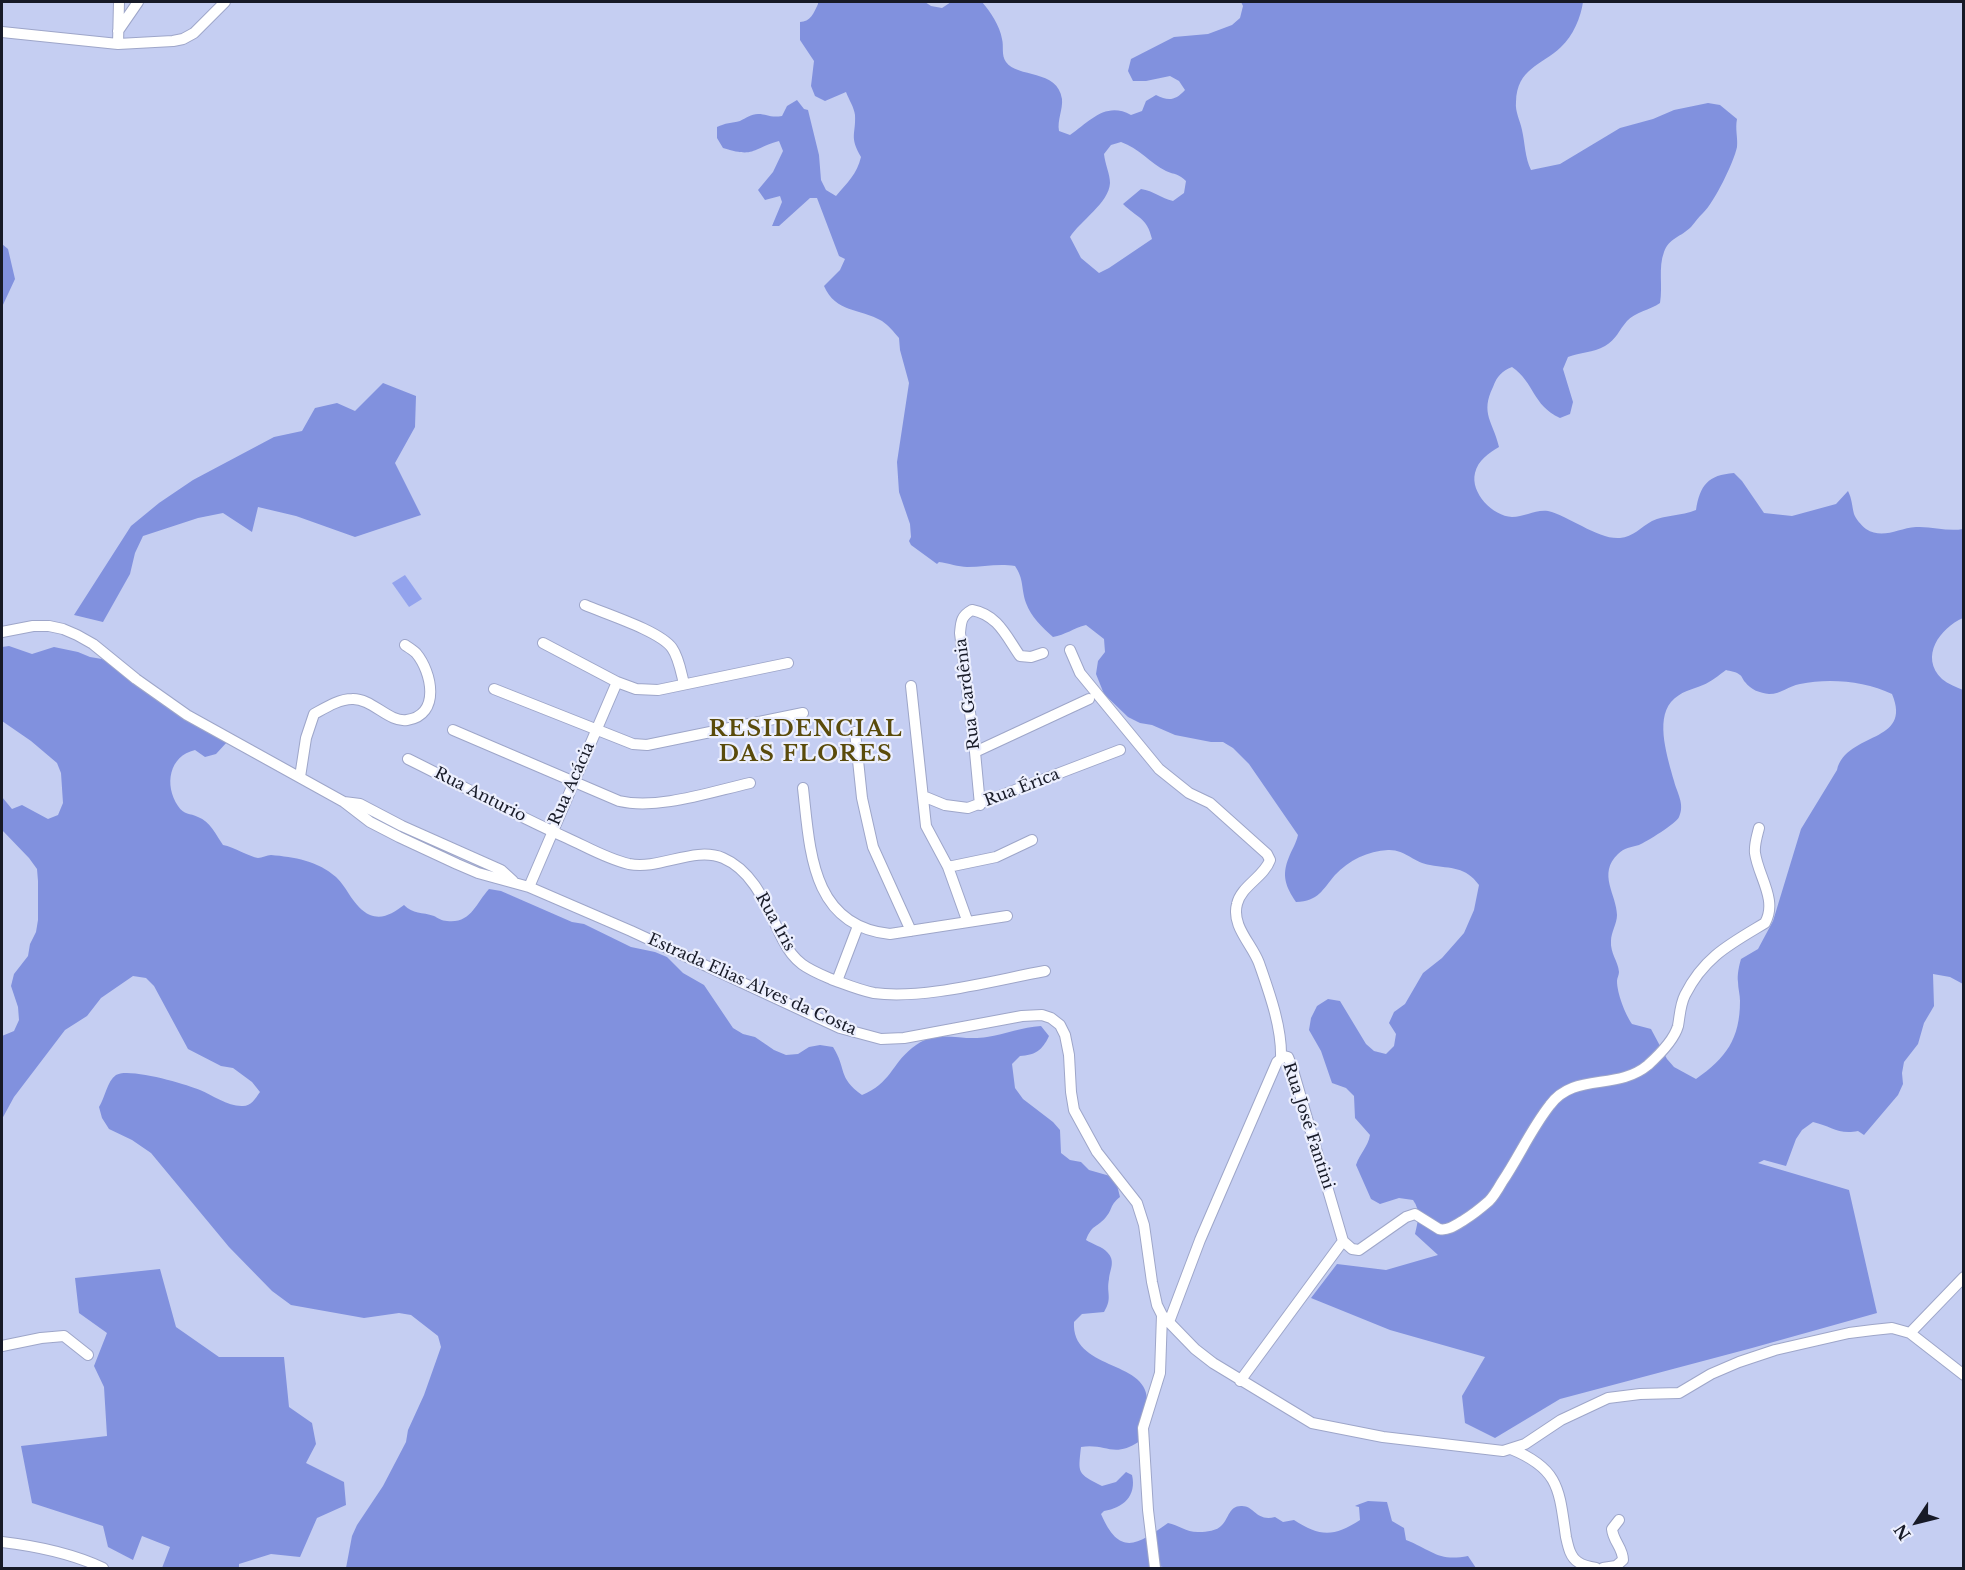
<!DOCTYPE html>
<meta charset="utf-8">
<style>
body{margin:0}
#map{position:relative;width:1965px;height:1570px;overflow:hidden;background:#c5cef2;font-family:"Libre Baskerville",serif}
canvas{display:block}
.frame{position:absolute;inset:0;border:3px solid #171a27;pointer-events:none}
.north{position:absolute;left:1887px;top:1492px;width:60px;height:60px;-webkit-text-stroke:4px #eceffe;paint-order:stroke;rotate:235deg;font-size:16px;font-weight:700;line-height:24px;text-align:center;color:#171a27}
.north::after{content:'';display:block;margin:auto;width:21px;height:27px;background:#171a27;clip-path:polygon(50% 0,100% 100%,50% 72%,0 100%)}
</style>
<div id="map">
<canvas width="1965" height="1570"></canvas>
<div class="frame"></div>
<div class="north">N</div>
</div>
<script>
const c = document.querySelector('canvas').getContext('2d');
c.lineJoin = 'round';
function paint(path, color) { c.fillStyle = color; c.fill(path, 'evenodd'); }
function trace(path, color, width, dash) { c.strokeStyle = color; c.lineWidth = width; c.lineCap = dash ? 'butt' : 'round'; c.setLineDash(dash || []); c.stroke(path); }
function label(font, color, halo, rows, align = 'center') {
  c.font = font + ' "Libre Baskerville",serif'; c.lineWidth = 4.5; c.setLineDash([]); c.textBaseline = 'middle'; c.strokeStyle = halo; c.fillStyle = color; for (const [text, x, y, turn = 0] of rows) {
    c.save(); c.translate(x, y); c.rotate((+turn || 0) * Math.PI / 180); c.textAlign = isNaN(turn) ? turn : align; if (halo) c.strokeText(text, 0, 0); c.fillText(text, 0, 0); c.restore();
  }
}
paint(new Path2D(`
 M405 575 422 599 409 607 392 583Z`), '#93a3ed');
paint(new Path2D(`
 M818 2H925L931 6 942 8 951 2H982C990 11 1000 26 1002 39 1004 46 1001 55 1006 62 1017 78 1058 69 1062 99 1063 110 1057 120 1059 131L1070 135C1090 121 1106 101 1131 115L1142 111 1146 101 1156 95C1168 101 1175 101 1185 90L1179 81 1170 76 1146 81H1133L1128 71 1131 59 1174 37 1208 34 1232 25 1240 18 1243 6 1241 2H1583C1581 17 1573 36 1561 47 1541 66 1517 68 1516 102 1515 112 1520 120 1522 130 1525 143 1525 158 1531 170L1560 164 1620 128 1653 119 1674 110 1708 103 1720 105 1737 119C1735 129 1738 138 1737 147 1734 162 1714 203 1703 213 1698 218 1695 222 1691 227 1681 237 1669 238 1664 252 1658 268 1663 286 1660 303 1650 310 1635 312 1627 321 1619 330 1616 340 1605 346 1593 353 1580 352 1568 357L1563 369 1573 402 1570 414 1560 418C1532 405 1535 383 1512 367 1502 371 1497 376 1493 387 1480 414 1493 421 1499 447 1489 453 1478 460 1475 473 1470 493 1493 516 1512 517 1524 517 1536 509 1548 511 1569 516 1599 540 1620 538 1633 537 1641 527 1652 521 1665 515 1681 516 1696 510 1700 485 1708 475 1734 473L1742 481 1764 513 1792 516 1836 504 1848 491C1852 499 1852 506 1854 514 1856 519 1861 525 1866 529 1883 540 1898 528 1916 527 1932 526 1948 532 1963 529V618C1940 628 1919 657 1942 679 1948 684 1956 687 1963 690V984L1950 977 1933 974 1934 1006 1924 1023 1918 1044 1904 1062 1902 1073 1903 1084 1898 1095 1864 1135 1858 1131C1838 1135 1831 1126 1813 1122L1802 1130 1796 1139 1786 1166 1764 1160 1758 1163 1849 1190 1877 1313 1752 1348 1560 1399 1495 1438 1465 1423 1462 1396 1485 1357 1390 1330 1311 1298 1337 1264 1386 1270 1438 1255 1415 1234C1418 1221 1421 1211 1413 1200L1399 1198 1380 1204 1371 1199 1356 1165C1360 1153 1368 1147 1370 1135L1355 1118 1354 1096 1346 1088 1332 1083 1321 1051 1309 1030 1311 1018 1317 1006 1328 999 1340 1001 1366 1044 1374 1051 1386 1054 1394 1046 1396 1034 1389 1023 1394 1012 1405 1004 1423 973 1442 958 1464 933 1474 910 1479 885C1465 866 1452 869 1430 865 1415 863 1404 849 1388 850 1368 851 1349 860 1335 875 1322 890 1319 901 1296 902 1286 887 1281 876 1289 857 1292 849 1296 844 1298 835L1249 764 1233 748 1223 742H1211L1175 735 1152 725 1140 723 1128 717 1104 694 1096 674 1098 661 1105 652 1104 639 1086 625C1074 628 1065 635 1053 637 1042 627 1031 617 1026 603 1021 588 1024 579 1015 566 998 563 984 567 967 567 959 567 948 563 939 562L937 564 911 545 909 541 911 537 910 524 899 492 897 462 909 383 900 350 899 338C894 332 888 325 882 321 859 308 836 313 824 286L840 270 845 259 839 256 817 198H810L779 226H772L782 202 780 196 765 200 758 190 773 172 783 151 779 141C751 149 755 158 723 148L717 138V127C725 123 732 123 740 121 746 118 751 114 758 114 767 114 770 118 782 116L787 106 797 100 804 109 808 110 819 155 821 180 826 190 836 196C847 183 857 174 861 157 849 136 856 135 855 115 854 107 849 100 846 92L825 101 815 96 811 86 814 61 800 40V22C810 22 814 13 818 4ZM1121 142C1139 148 1150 163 1166 171 1175 175 1178 173 1186 181L1184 193 1173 201C1161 198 1154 191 1141 189L1123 204C1137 218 1147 217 1152 239L1109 268 1099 273 1081 258 1070 237C1080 221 1109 203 1110 183 1110 174 1105 164 1104 154L1111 145ZM1726 670C1730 671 1737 672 1740 675 1742 676 1743 680 1745 682 1751 690 1760 693 1769 694 1782 694 1788 686 1800 684 1829 678 1865 681 1892 694 1913 744 1847 731 1837 770L1801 829 1773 921 1758 949 1741 959C1739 966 1737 975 1738 982 1738 988 1740 995 1740 1001 1740 1039 1726 1058 1696 1079L1674 1067 1667 1059 1651 1029 1632 1024C1625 1014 1617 993 1617 981 1617 978 1619 975 1619 972 1618 961 1610 953 1611 941 1611 932 1617 924 1617 915 1617 895 1597 874 1618 854 1624 848 1631 847 1639 845 1646 842 1677 823 1679 817 1685 804 1677 793 1674 781 1668 759 1655 721 1671 702 1681 691 1691 690 1703 685 1711 682 1719 675 1726 670Z
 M2 244 8 249 15 279 2 307Z
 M383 383 416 396 415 427 395 463 421 515 355 537 296 516 258 507 252 532 223 513 198 518 143 536 135 553 130 574 103 622 74 615 131 526 159 503 193 480 274 437 302 431 315 408 337 403 355 411Z
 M9 646 32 654 54 647 78 652 90 657 102 659 228 741 216 754 205 757 195 750C169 756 164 785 178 806 184 815 190 813 198 817 210 821 216 835 223 845 234 847 250 857 258 858 262 858 267 855 271 855 294 857 318 861 336 877 348 888 353 907 370 915 383 920 393 913 404 905 413 914 422 912 434 916 438 918 442 921 447 921 471 924 476 903 489 889L501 891 572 922 584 924 631 947 655 952 667 957 683 973 704 985 733 1028 743 1034 755 1037 774 1050 786 1055 798 1054 809 1047 820 1045 833 1047C847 1069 837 1077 862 1095 891 1083 891 1065 912 1048 937 1027 959 1042 987 1037 1006 1034 1022 1027 1041 1026L1049 1036C1042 1051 1035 1055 1020 1056L1012 1064 1015 1088 1023 1099 1053 1122 1060 1130 1061 1153 1070 1160 1081 1162 1089 1170 1110 1176 1117 1185 1120 1197C1109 1206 1113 1209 1106 1217 1097 1228 1092 1224 1086 1240 1092 1244 1103 1247 1107 1252 1116 1261 1110 1269 1109 1279 1106 1294 1113 1297 1104 1312L1082 1314 1074 1322C1071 1370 1146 1360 1147 1399 1147 1412 1142 1428 1140 1441 1113 1459 1107 1443 1081 1447 1078 1474 1077 1473 1102 1486L1116 1482 1126 1472 1132 1475C1137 1496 1123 1508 1104 1511L1101 1514C1120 1558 1138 1544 1168 1523 1179 1525 1187 1533 1200 1532 1206 1532 1217 1531 1222 1525 1229 1518 1229 1506 1241 1506 1254 1505 1256 1522 1275 1517L1283 1522 1294 1520C1320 1537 1334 1537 1360 1520L1359 1507 1355 1506 1357 1505 1368 1501 1387 1502 1392 1521 1404 1528 1406 1540C1432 1550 1438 1562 1468 1556L1476 1568H1169L1151 1565 1149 1568H346L352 1536 357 1525 383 1486 406 1442 408 1430 424 1395 441 1347 438 1336 411 1315 399 1313 364 1318 291 1305 272 1291 229 1247 151 1153 132 1140 109 1129 102 1118 99 1107C105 1098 107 1081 116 1075 128 1067 186 1084 200 1090 212 1095 229 1107 243 1106 251 1106 255 1099 260 1092L252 1082 233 1068 221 1066 188 1049 154 986 146 978 133 976 101 998 87 1016 65 1030 14 1097 2 1119V1036L14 1031 19 1020 18 1007 11 986 14 974 28 956 30 944 36 932 38 920V881L37 869 29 858 2 830V797L12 809 22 805 48 819 58 815 63 803 61 773 57 763 31 741 2 721V647Z
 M160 1269 176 1327 219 1357H284L289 1407 312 1423 316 1444 306 1463 344 1482 346 1505 317 1518 300 1557 271 1554 239 1564V1568H162L170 1547 142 1536 133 1560 108 1547 103 1526 32 1503 21 1446 107 1436 104 1387 94 1366 107 1333 79 1313 75 1278Z`), '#8191de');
const minor = new Path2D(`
 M118 31 138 2
 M2 32 118 44 173 41 183 39 194 33 225 2
 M118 44 119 2
 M585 605C606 614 660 631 672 648 679 658 681 672 684 684
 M2 632 33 626H49L63 629 77 635 93 644 136 679 187 715 344 802 370 822 399 837 457 864 478 873 529 887 631 931 840 1028 881 1039 904 1038 1022 1016 1042 1015 1051 1018 1060 1025 1065 1035 1069 1055 1071 1092 1074 1110 1097 1152 1137 1203 1144 1225 1152 1282 1157 1305 1162 1315 1195 1349 1213 1363 1312 1423 1383 1437 1503 1451 1525 1444 1561 1420 1608 1398 1640 1394 1679 1393 1711 1374 1739 1362 1775 1350 1849 1333 1873 1330 1892 1328 1910 1333 1964 1375
 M543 643 617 682 636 689 658 690 788 663
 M1070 650 1080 673 1159 769 1189 793 1210 803 1267 854 1270 860C1264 877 1241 886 1237 904 1231 926 1252 944 1259 963 1269 992 1282 1027 1281 1058
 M911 686 926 826 948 867 967 920
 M494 689 633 744 647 745 803 713
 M453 730 619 801C658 810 710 792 750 783
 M855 732 862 798 873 847 911 931
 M975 752 1089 699
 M408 759C461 785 513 814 567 838 587 847 607 859 629 864 660 870 694 846 723 858 756 872 768 911 783 940 795 964 808 969 831 979 845 984 859 990 874 993 923 1000 995 980 1045 971
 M300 777 306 738 314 714C325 708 339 699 352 699 372 698 389 723 407 720 441 715 432 672 416 653 413 650 408 647 405 645
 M803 788C810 850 811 926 890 934L1007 916
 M923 796 945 805 968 808 1120 750
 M344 802 360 804 402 826 501 870 513 881
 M980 805 975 752 960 633C961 622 961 616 972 610 998 615 1006 636 1020 656L1031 657 1043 653
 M948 867 996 857 1032 840
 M529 887 617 682
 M837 981 858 926
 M1343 1241 1352 1249 1359 1250 1406 1217 1415 1214 1439 1229C1448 1231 1456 1225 1464 1220 1472 1215 1481 1208 1489 1201 1494 1196 1498 1189 1502 1182 1519 1157 1531 1129 1550 1105 1574 1072 1617 1091 1648 1065 1659 1055 1674 1040 1678 1026 1680 1015 1680 1005 1685 995 1704 957 1730 944 1765 923 1778 900 1758 876 1755 853 1754 845 1757 836 1759 828
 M1169 1322 1200 1240 1277 1062 1284 1056 1288 1057 1292 1067 1343 1241
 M1910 1333 1964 1277
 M2 1346 41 1338 64 1336 88 1355
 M1240 1381 1343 1241
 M1511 1449C1560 1469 1559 1490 1566 1537 1568 1546 1570 1557 1578 1562 1582 1565 1590 1567 1596 1568
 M2 1542C36 1546 71 1553 103 1568
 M1155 1568 1148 1510 1143 1428 1160 1373 1162 1315
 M1603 1568 1616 1566 1623 1560C1623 1548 1613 1541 1612 1529L1619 1520`);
trace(minor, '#9ea6c9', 12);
trace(minor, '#fff', 10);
label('16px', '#171a27', '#eceffe', [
 ["Rua Gardênia",968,694,-97],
 ["Rua Acácia",572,784,-66],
 ["Rua Érica",1022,788,-21],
 ["Rua Anturio",480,795,27],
 ["Rua Iris",775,922,61],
 ["Estrada Elias Alves da Costa",752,985,24],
 ["Rua José Fantini",1308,1126,72]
]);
c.letterSpacing = '1.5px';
label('bold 22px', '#5a4b0b', '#eceffe', [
 ["RESIDENCIAL",806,730],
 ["DAS FLORES",806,755]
]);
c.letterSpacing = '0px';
</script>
